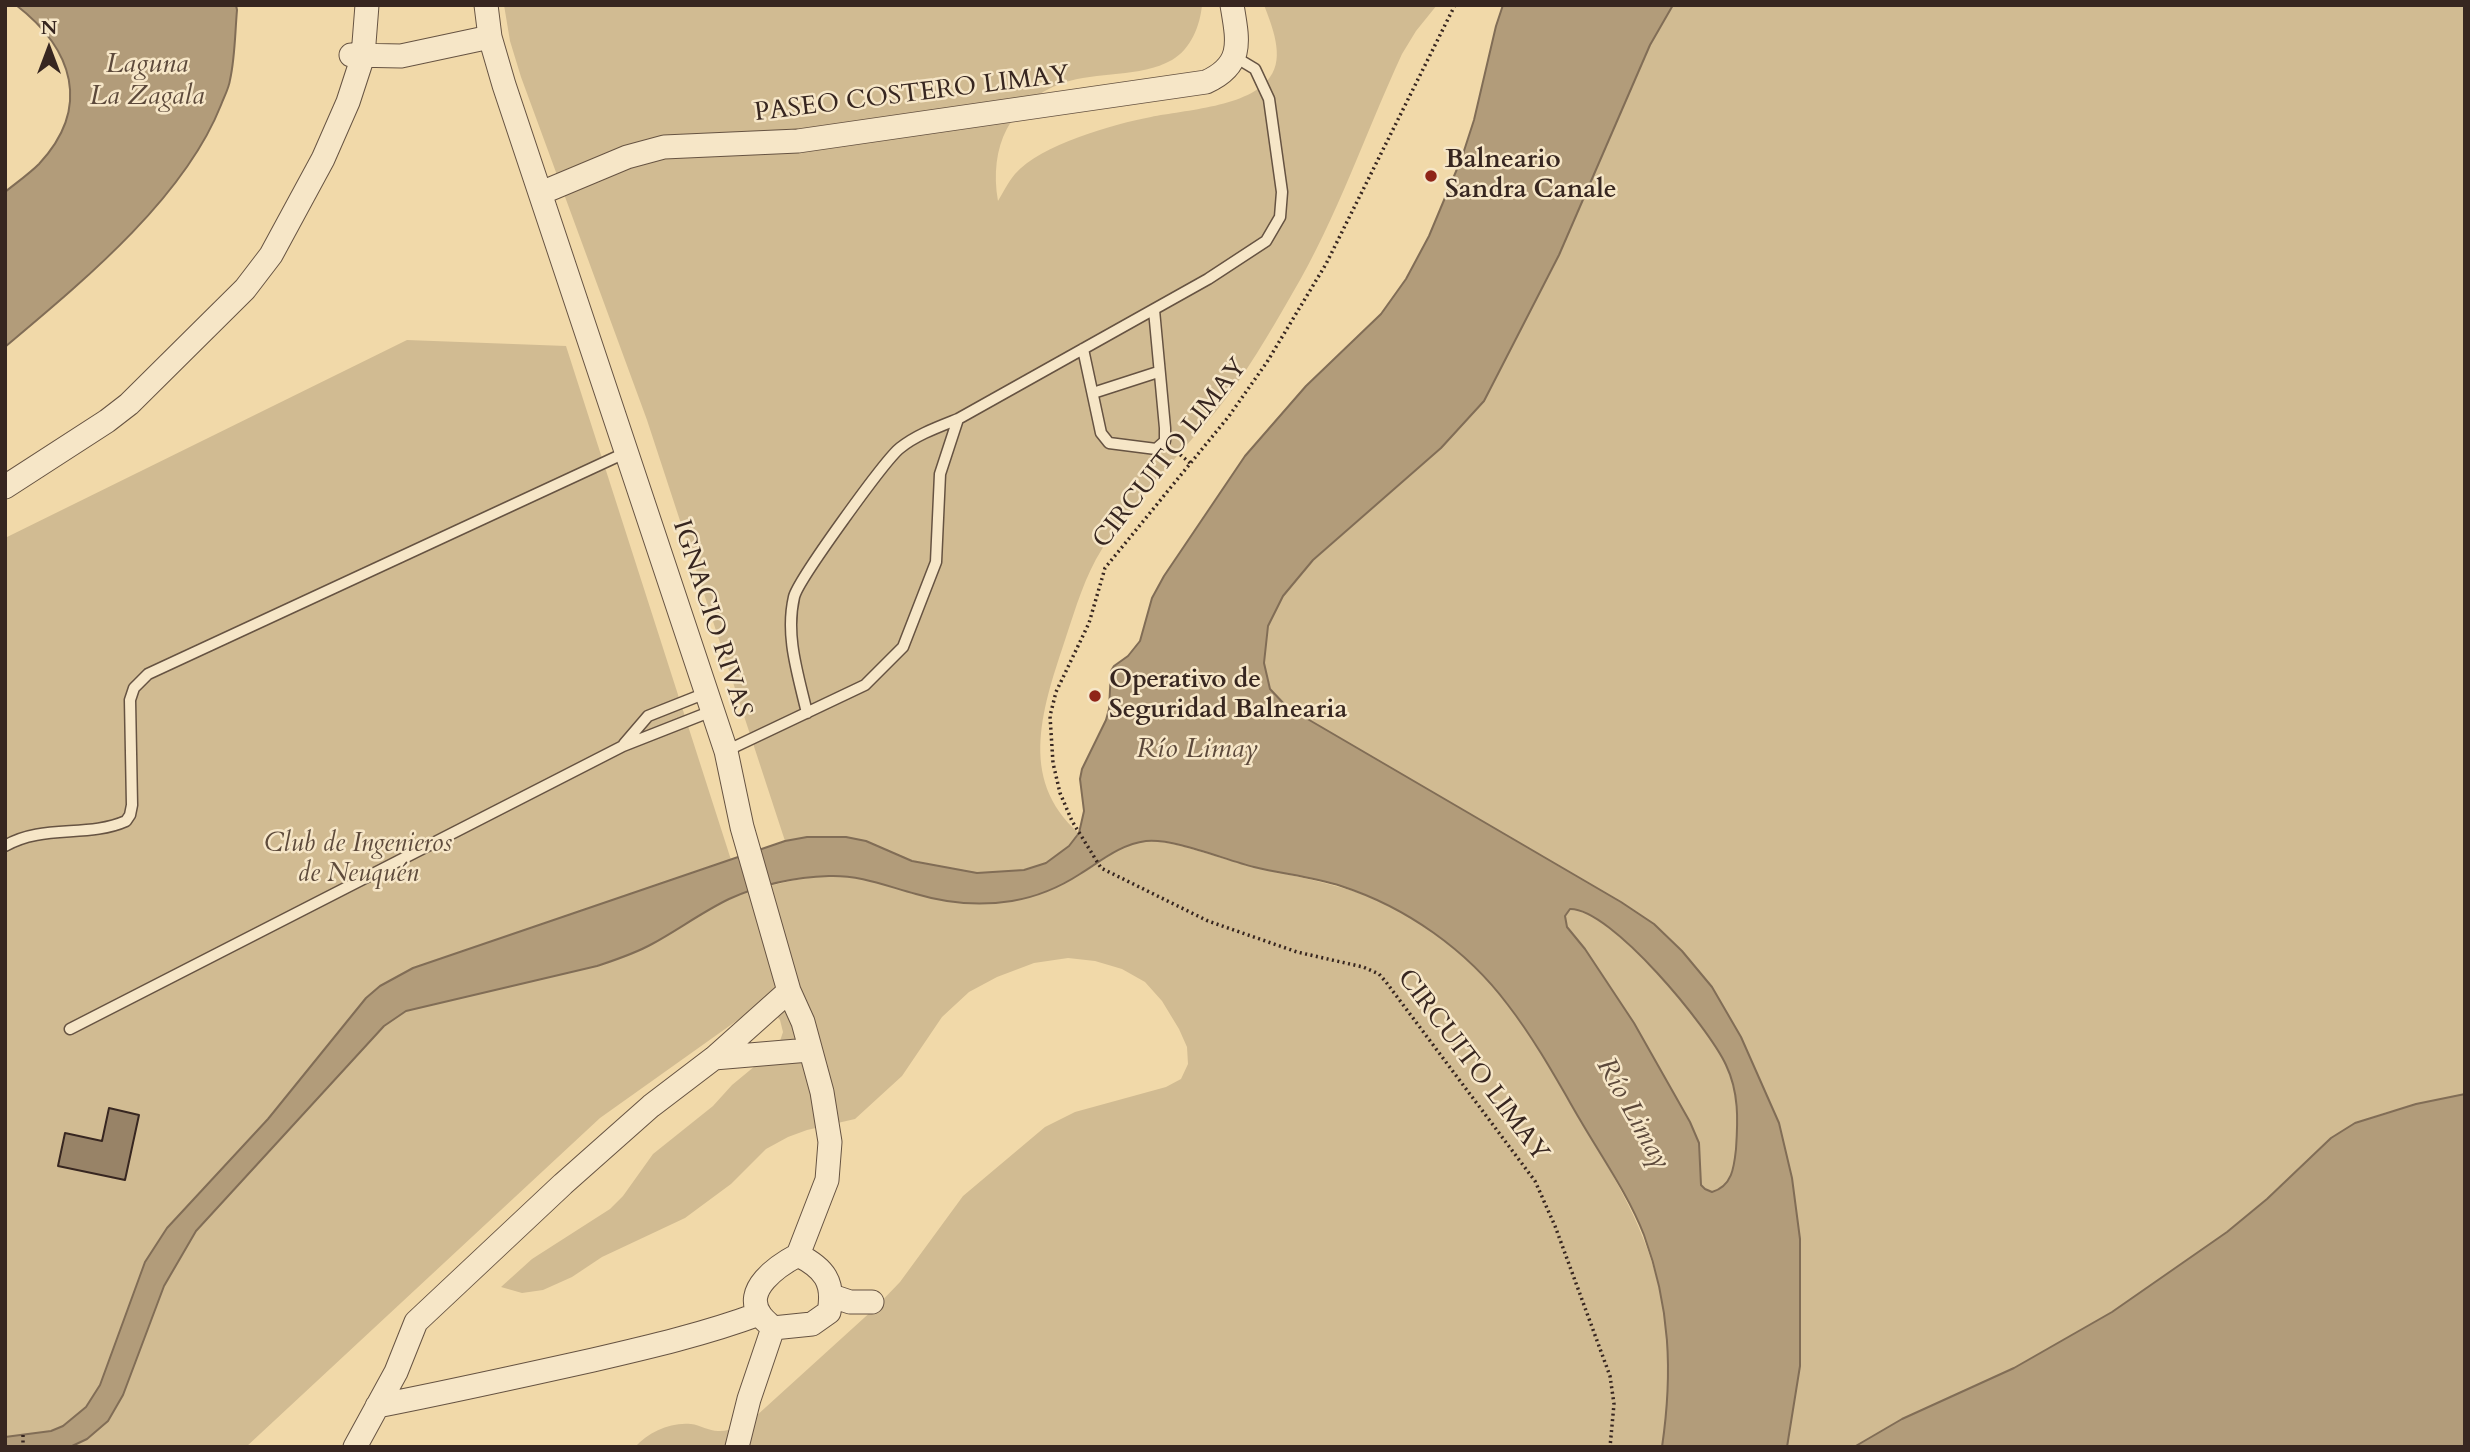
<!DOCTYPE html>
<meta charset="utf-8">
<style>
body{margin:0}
#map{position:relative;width:2470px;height:1452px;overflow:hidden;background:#f1d9a9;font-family:Cardo,serif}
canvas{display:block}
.frame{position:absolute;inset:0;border:7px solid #372620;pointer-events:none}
.north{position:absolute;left:14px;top:14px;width:70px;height:70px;-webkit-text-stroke:5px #f6e6c7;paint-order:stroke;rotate:0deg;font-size:19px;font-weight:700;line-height:28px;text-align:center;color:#372620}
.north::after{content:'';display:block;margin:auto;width:24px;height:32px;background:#372620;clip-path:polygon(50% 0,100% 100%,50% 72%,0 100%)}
</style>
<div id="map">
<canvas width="2470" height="1452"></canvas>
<div class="frame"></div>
<div class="north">N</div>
</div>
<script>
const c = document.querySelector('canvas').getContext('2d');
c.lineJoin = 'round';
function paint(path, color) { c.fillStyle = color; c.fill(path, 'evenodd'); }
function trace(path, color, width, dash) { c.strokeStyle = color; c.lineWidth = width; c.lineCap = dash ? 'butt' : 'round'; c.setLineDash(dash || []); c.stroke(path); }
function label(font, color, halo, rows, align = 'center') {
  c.font = font + ' Cardo,serif'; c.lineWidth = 5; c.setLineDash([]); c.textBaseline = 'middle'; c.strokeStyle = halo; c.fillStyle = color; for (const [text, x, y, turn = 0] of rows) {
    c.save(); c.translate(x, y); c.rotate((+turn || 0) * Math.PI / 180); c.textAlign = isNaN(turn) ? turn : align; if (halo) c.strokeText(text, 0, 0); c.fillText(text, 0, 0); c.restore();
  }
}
paint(new Path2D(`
 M504 5H1202C1200 26 1191 49 1172 60 1140 78 1097 71 1063 83 1009 102 989 147 998 201 1003 193 1008 182 1015 174 1040 145 1114 124 1151 117 1184 110 1250 107 1270 77 1285 57 1272 26 1264 5H1437L1416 31 1402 54C1365 134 1337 218 1292 294 1269 334 1246 374 1217 410 1179 456 1135 499 1102 549 1085 576 1076 607 1066 637 1044 704 1016 779 1079 833 1073 841 1068 848 1061 854 1024 884 952 873 910 860 894 855 880 846 865 841 839 833 811 837 785 841L647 420 521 77 510 41Z
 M1673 5H2465V1094L2387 1112 2355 1123 2331 1138 2267 1199 2227 1232 2171 1272 2112 1312 2014 1368 1902 1419 1854 1447H1787L1800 1366V1239L1682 951 1654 924 1621 902 1287 707 1270 689 1264 663 1268 626 1283 596 1314 560 1441 448 1484 401 1559 255 1650 45Z
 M407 340 566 346 742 894C784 881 827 870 872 879 910 888 947 908 987 903 998 902 1009 897 1019 894 1037 888 1058 884 1076 876 1101 865 1122 839 1153 841 1184 844 1212 856 1242 864 1306 880 1373 887 1428 928 1457 950 1487 976 1509 1005 1537 1041 1559 1084 1582 1123 1617 1182 1646 1228 1661 1296 1673 1346 1670 1396 1662 1447H635C649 1432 670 1422 691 1424 700 1425 709 1431 718 1431 731 1432 744 1423 755 1417L875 1308 900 1282 963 1196 1045 1127 1075 1112 1166 1087 1181 1079 1188 1064 1187 1047 1179 1029 1162 1001 1145 982 1122 969 1095 961 1068 958 1034 963 997 977 969 992 942 1017 902 1076 855 1119 807 1130 788 1137 766 1149 731 1184 685 1218 602 1257 572 1277 543 1290 522 1293 501 1287 532 1259 610 1209 623 1196 653 1154 713 1106 732 1085 778 1047 783 1032 780 1020 772 1011 756 1007 600 1118 246 1447H5V538Z
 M1570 909C1611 908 1709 1028 1726 1065 1739 1092 1738 1120 1736 1149 1734 1168 1732 1186 1712 1193L1705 1189 1701 1184 1699 1143 1690 1122 1585 949 1567 927 1565 916Z`), '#d1bb92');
const water = new Path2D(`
 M16 5H236L237 10C235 33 235 58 230 80 229 88 224 97 221 105 184 199 81 283 5 347V192C16 183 29 174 39 164 92 107 73 49 16 5Z
 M1503 5H1673L1650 45 1559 255 1484 401 1441 448 1313 560 1283 596 1268 626 1264 663 1270 689 1287 707 1621 902 1654 924 1682 951 1712 987 1741 1037 1779 1123 1792 1178 1800 1239V1366L1787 1447H1662C1673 1372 1670 1306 1644 1235 1628 1194 1601 1156 1579 1118 1557 1080 1535 1040 1508 1005 1467 950 1406 907 1341 886 1313 877 1283 874 1254 867 1225 860 1174 838 1146 841 1121 844 1101 861 1080 874 1060 887 1036 897 1012 901 980 906 946 903 916 894 886 886 861 875 829 876 795 877 760 885 729 899 702 912 678 930 652 944 634 954 615 960 597 966L406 1011 384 1026 196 1231 164 1286 123 1395 108 1421 87 1439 70 1447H5V1437L51 1431 63 1426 86 1407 100 1385 145 1262 167 1228 268 1119 366 998 380 986 413 968 785 841 807 837H846L866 841 912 861 977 873 1024 870 1046 863 1069 846 1079 833 1084 811 1080 779 1082 769 1106 720 1109 709 1111 671 1114 666 1128 656 1140 641 1152 598 1164 576 1245 456 1306 386 1381 314 1406 279 1429 236 1462 157 1474 120 1496 26ZM1570 909C1611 908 1709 1028 1726 1065 1739 1092 1738 1120 1736 1149 1734 1168 1732 1186 1712 1192L1705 1189 1701 1185 1699 1143 1690 1122 1634 1023 1585 949 1567 927 1565 916Z
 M2465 1094V1447H1854L1902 1419 2014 1368 2112 1312 2227 1232 2267 1199 2331 1138 2355 1123 2416 1104Z`);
paint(water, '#b29c7a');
trace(water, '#816d56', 2);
const building = new Path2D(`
 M109 1108 139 1115 125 1180 58 1166 65 1133 102 1141Z`);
paint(building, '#988367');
trace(building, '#372620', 2);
const service = new Path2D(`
 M1083 349 1101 433 1109 443 1156 449 1165 441V428L1154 310
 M1093 393 1158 372
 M807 713C798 674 785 636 794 597 798 580 885 460 900 448 916 435 938 427 958 419L1208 279 1266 241 1280 217 1282 192 1269 99 1255 69 1235 57
 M624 744 648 716 706 693
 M726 751 865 685 903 647 936 562 940 474 958 419
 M5 846C42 824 88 838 126 821L130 815 132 805 130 700 134 688 148 674 627 452
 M70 1029 623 746 712 711`);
const minor = new Path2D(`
 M486 5 490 37 504 85 726 751 742 827 789 991 803 1022 822 1092 830 1142 827 1180 798 1255
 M351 55 401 56 490 37
 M541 193 627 157 664 147 798 141 1206 82C1244 65 1238 41 1232 5
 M5 487 107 421 129 404 245 289 271 255 323 159 348 102 363 56 367 5
 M714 1058 809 1050
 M798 1255C824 1268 835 1282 829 1312L812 1324 773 1328C769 1324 764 1320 761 1316 741 1290 779 1265 798 1255Z
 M832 1296 850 1302H872
 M377 1406C449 1392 521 1376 593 1360 649 1347 705 1334 759 1314
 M355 1447 396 1372 416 1322 563 1184 651 1106 714 1058 789 991
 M737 1447 749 1399 773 1328`);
trace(service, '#665342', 13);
trace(minor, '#665342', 25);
trace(new Path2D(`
 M1455 5 1326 264 1267 362 1229 416 1105 568 1089 623 1056 692 1050 716 1053 763 1060 793 1072 821 1101 868 1208 921 1297 952 1363 967 1379 974 1386 982 1535 1181 1555 1226 1610 1376 1614 1404 1610 1447
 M1176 451 1190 463
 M23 1435V1447`), '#372620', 3.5, [2, 3.5]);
trace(service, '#f6e6c7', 10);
trace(minor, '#f6e6c7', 23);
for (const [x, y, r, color] of [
 [1431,176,7,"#8f2418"],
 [1095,696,7,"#8f2418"]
]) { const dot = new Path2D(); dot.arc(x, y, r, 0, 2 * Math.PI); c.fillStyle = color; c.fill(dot); trace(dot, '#f6e6c7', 2.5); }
label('26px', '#372620', '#f6e6c7', [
 ["PASEO COSTERO LIMAY",912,95,-7],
 ["CIRCUITO LIMAY",1171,454,-52],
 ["IGNACIO RIVAS",711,619,72],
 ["CIRCUITO LIMAY",1472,1066,53]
]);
label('bold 26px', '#372620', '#f6e6c7', [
 ["Balneario",1445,161],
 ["Sandra Canale",1445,191],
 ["Operativo de",1109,681],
 ["Seguridad Balnearia",1109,711]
], 'left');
label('italic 26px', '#5e4b3c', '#f6e6c7', [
 ["Club de Ingenieros",358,845],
 ["de Neuquén",358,875]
]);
label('italic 28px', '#5c493b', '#f6e6c7', [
 ["Laguna",147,66],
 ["La Zagala",147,98],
 ["Río Limay",1197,751],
 ["Río Limay",1632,1114,61]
]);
</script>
